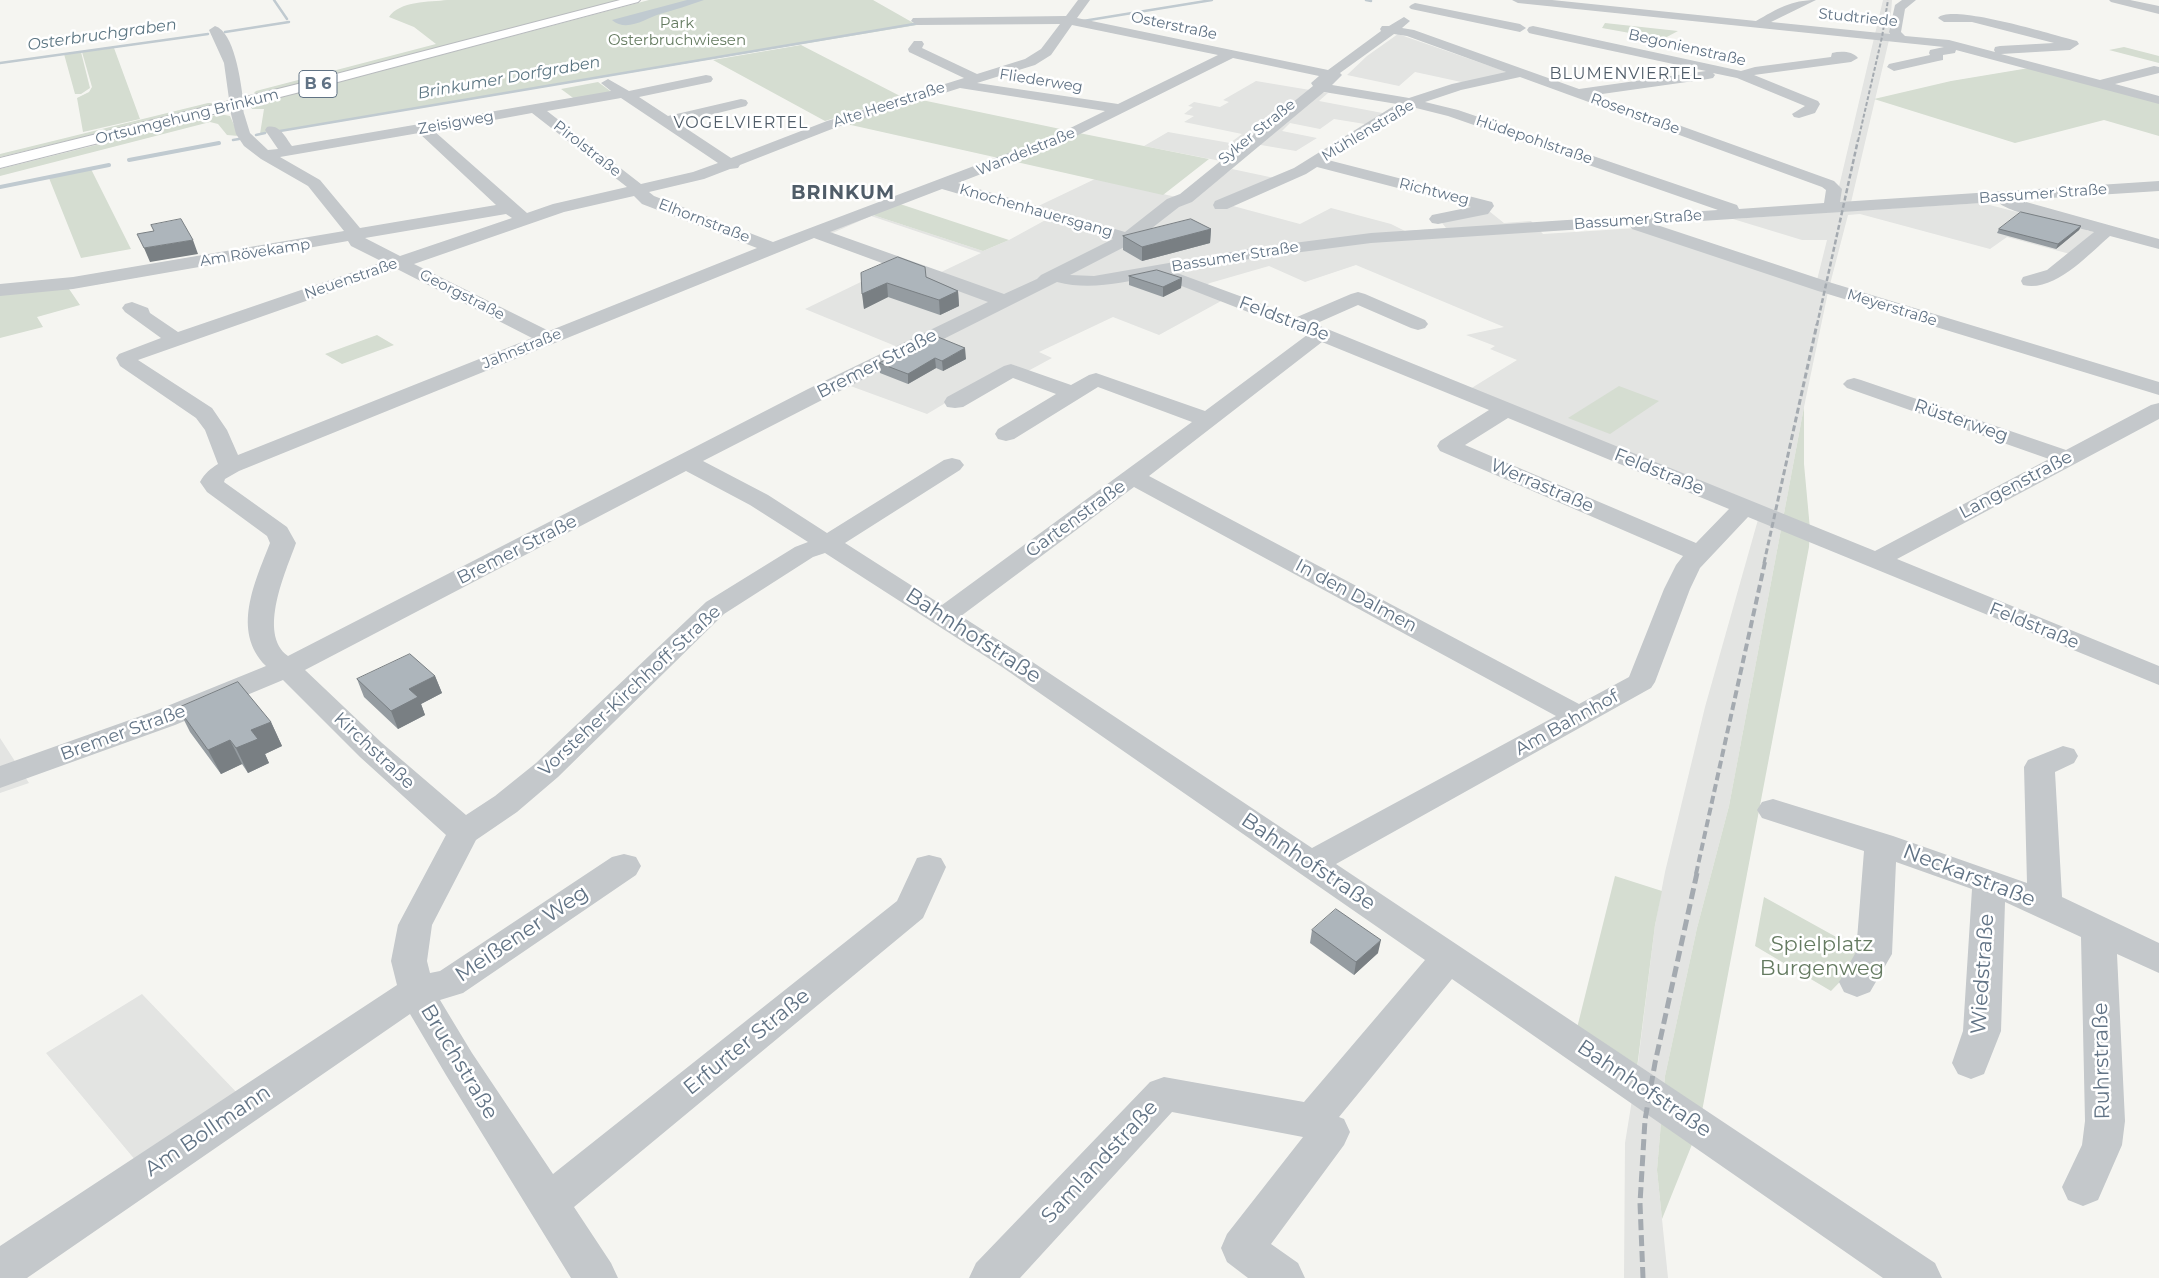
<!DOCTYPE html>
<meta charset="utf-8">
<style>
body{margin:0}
canvas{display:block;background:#f5f5f1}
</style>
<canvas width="2159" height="1278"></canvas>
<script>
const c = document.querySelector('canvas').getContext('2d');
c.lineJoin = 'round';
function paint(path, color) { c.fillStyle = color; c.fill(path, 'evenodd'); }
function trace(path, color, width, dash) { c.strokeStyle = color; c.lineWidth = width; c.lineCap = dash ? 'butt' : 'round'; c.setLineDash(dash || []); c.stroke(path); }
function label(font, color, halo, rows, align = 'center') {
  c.font = font + ' Montserrat,sans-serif'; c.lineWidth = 5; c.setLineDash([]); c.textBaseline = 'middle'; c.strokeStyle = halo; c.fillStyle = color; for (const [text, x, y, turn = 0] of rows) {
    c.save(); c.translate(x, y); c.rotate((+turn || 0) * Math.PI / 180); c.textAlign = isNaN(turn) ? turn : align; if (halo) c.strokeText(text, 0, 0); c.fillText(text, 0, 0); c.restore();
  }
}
paint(new Path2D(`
 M1883 0H1892L1889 40 1849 211 1982 203 2094 232 2070 254 2007 237 1990 249 1860 214 1848 215 1828 292 1804 407 1729 806 1697 928 1665 1076 1657 1170 1668 1278H1624L1625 1143 1638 1063 1655 925 1665 872 1705 707 1761 509 1470 389 1517 360 1490 349 1495 346 1466 335 1504 327 1356 265 1305 282 1269 266 1210 283 1197 289 1223 300 1159 335 1113 317 1039 352 1052 358 1028 371 1011 364 927 414 845 384 910 352 805 309 898 264 817 234 870 214 983 251 1009 240 1051 217 1030 210 1095 179 1190 200 1232 169 1279 179 1222 203 1300 224 1331 208 1391 224 1405 231 1446 228 1439 219 1489 211 1504 223 1531 221 1543 234 1638 228 1815 288 1827 240H1802L1733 219 1833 212ZM871 216 981 253 937 274 828 235Z
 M1398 34 1504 71 1506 73 1466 83 1415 72 1399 86 1347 75 1367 56Z
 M1256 81 1328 93 1319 101 1388 114 1371 125 1334 119 1320 129 1290 123 1282 131 1317 138 1296 151 1255 144 1231 163 1144 146 1168 132 1230 143 1242 134 1184 122 1194 116 1184 114 1193 107 1188 106 1194 102 1220 107 1229 102 1223 100Z
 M0 738 29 783 0 793Z
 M142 994 242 1098 141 1167 46 1053Z`), '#e3e4e2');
paint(new Path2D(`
 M447 0H621L264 93H254L256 91 436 44 414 27 389 17C399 1 430 2 447 0Z
 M649 0H873L917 25 260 134 264 109H252L251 107 256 104Z
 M1605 23 1678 31 1663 39 1602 28Z
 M801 45 902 97 825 121 713 60Z
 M2124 47 2159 56V63L2109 50Z
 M114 48 140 119 83 132 77 98 89 92 92 87 82 52Z
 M81 52 90 88 81 94H75L64 54Z
 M2029 68 2159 102V136L2104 120 2015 143 1874 99 1951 81Z
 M598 82 613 93 576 100 561 89Z
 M917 99 1070 131 1003 159 842 123Z
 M208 103H216L215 105 0 157V154Z
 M220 114 230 116 239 136 227 135 218 124 210 122 0 176V169Z
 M1079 133 1209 159 1163 195 1012 161Z
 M91 169 131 249 81 258 49 178Z
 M897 203 1009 240 983 251 870 214Z
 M67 286 80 305 37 317 43 327 0 338V293Z
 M377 335 394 345 342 364 325 354Z
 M1619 386 1659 401 1610 434 1568 418Z
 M1804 407V464L1810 529 1809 547 1699 1127 1662 1219 1657 1170 1665 1076 1697 928 1729 806Z
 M1615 876 1662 891 1655 925 1637 1068 1577 1028Z
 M1764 897 1867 954 1831 991 1755 946Z`), '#d5ddd1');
paint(new Path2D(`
 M687 0H704C689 5 675 10 660 14 646 18 627 33 612 20Z`), '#c0cad0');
trace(new Path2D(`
 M274 0 287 19
 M1366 0 1371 1
 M1083 21 1212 0
 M225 32 289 22
 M0 63 208 34
 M280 131 920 23
 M256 135 265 133
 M233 140 239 139`), '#c0cad0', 2.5);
trace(new Path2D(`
 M129 160 219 143
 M0 187 109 165`), '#c0cad0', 4);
const highway = new Path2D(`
 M620 0H640L638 2 304 91 0 168V158L294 85Z`);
trace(highway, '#b8bbbe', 2);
paint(new Path2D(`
 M1078 0H1090L1077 18 1328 70 1381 31 1380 29 1382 26H1389L1404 17 1410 21 1402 28 1414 30 1579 89 1706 71 1533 34 1529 33 1527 30 1529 27 1533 26 1741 71 1755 67 1831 57 1832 53C1841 51 1852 51 1858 58L1851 62 1754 75 1818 101 1820 104 1815 113 1799 118 1794 117 1792 114 1805 106 1737 78 1713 73 1715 75 1713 78 1708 79 1595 95 1834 181 1842 189 1840 202 2159 181V191L2019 200 2159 239V249L2110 236C2089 254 2054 293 2023 285L2021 281 2023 277 2047 270 2094 232C2076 227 2007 213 1998 202L1654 224 1832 283 2159 382V395L1818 291 1632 229 1630 226 1371 243 1255 258 1177 273 1297 317 1351 294 1358 292 1365 294 1425 320 1428 324 1425 328 1418 330 1411 328 1358 305 1315 324 1875 551 2049 459 1847 388 1843 384 1847 380 1854 378 1861 380 2066 450 2151 405 2159 403V419L1897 559 2159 666V685L1748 517 1700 568 1690 589 1655 682 1651 688 1336 864 1935 1263 1942 1278H1883L1452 979 1339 1117 1344 1119 1350 1132 1344 1145 1271 1244 1298 1263 1305 1278H1248L1227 1262 1221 1248 1227 1234 1303 1137 1172 1112 1020 1278H969L976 1263 1150 1082 1164 1077 1304 1102 1425 960 1002 667 825 553 813 557 724 614 558 777 517 812 476 840 432 925 427 961 430 973 440 971 612 857 624 854 636 857 641 866 636 875 463 993 440 1000 472 1053 553 1174 897 901 917 858 929 855 941 858 946 867 923 918 574 1207 611 1263 618 1278H571L446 1075 410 1014 27 1278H0V1246L397 985 391 961 398 925 446 835 360 757 283 680 175 725 0 788V766L155 711 266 666C231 631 255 582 270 543L267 536 207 492 200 482C205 473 210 469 218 464L205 430 196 418 120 366 116 358 119 354 161 338 125 312 122 308 125 304 132 302 148 308 150 313 178 332 383 262 351 246 348 241 73 289 0 296V284L73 277 344 231 308 186 261 159 244 146 236 134 230 110 232 107H242L250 133 268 150 278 149 265 130 267 127C280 124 285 137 292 146L611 91 601 83 608 79 629 91 706 75 711 76 713 79 711 82 639 97 668 116 741 99 746 100 748 103 746 106 678 123 731 158 827 121 964 78 909 52 908 49 914 41H922L924 44 922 48 977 74 1025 59 1041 49 1060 24 917 25 911 21 913 18 1066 16ZM1072 25 1218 55 1118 104 977 83 1035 65 1051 55ZM1394 34 1407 36 1506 72 1452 84 1409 98 1332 85 1342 75 1340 73ZM1233 58 1319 76 1311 83 1313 86 1180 194 1167 199 1125 232 958 183 1066 141ZM1520 77 1822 187 1826 190 1824 203 1739 209 1737 205 1458 110 1425 102 1461 90ZM960 88 1105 111 1056 135 773 242 654 196 649 192 704 179 730 169 738 168 740 165 837 127ZM1324 92 1397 104 1294 168 1215 201 1213 205 1215 209H1227L1306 174 1317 167 1471 207 1432 215 1429 219 1432 223 1438 224 1488 214 1494 206 1492 202 1328 160 1412 107 1448 116 1718 210 1371 233 1255 248 1094 276 1070 275 1134 242 1179 207 1192 202ZM621 98 718 163 693 172 641 184 547 111ZM532 113 627 187 553 204 527 213 434 131ZM419 133 496 205 360 228 320 180 280 157ZM942 189 1113 239 1041 275 1037 279 1004 294 830 232ZM634 196 642 204 757 248 549 331 414 264 564 212ZM506 214 512 218 400 256 365 238ZM814 238 988 302 808 389 288 656C257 634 286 571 296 543L287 527 224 482 225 479 239 471ZM397 269 532 338 238 455 227 430 212 408 138 360ZM1156 276 1307 335 1205 411 1096 373 1089 375 1071 385 1011 364 1004 366 947 397 944 402 947 407 955 408 963 407 1013 378 1056 394 998 429 995 434 998 439 1006 441 1014 439 1098 387 1192 422 942 605 845 543 960 470 964 465 960 460 952 458 944 460 827 533 768 495 703 461 824 399 1057 282C1091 291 1123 282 1156 276ZM1322 342 1489 410 1440 441 1437 446 1440 451 1683 556 1676 565 1664 589 1629 677 1579 704 1149 476ZM1508 418 1729 509 1696 543 1465 445ZM686 471 750 505 808 542 795 547 706 602 536 763 495 796 466 815 382 743 305 670ZM1134 487 1556 716 1312 848 1022 655 961 616Z
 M1512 0H1552L1756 21C1777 9 1791 0 1816 0L1771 22 1890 34 1889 32 1895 5 1902 0H1916L1905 9 1901 32 1905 36 1949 40 1995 52 1994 50 1995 47 2000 46 2054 43 1972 22H1944L1938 18C1951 3 2056 36 2077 41L2079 44 2070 50 2001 54 2100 80 2154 66 2159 67V73L2115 84 2159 96V104L1956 50 1955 53 1943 55V60L1938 61 1894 71 1887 67 1889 64 1930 55 1929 53 1930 50 1944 47 1518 3Z
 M2109 0H2130L2159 6V14L2111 2Z
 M1415 3 1520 24 1526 28 1520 32 1411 9 1409 7 1411 5Z
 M215 26C234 31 241 82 243 99L241 102 236 103 229 99 224 63 209 30Z
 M2063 746 2074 749 2078 756 2074 763 2055 772 2062 897 2159 943V973L2117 954 2125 1121 2122 1145 2098 1200 2083 1206 2068 1200 2062 1187 2082 1145 2085 1121 2081 937 2005 902 2001 1031 1984 1074 1971 1079 1958 1074 1952 1063 1963 1031 1972 889 1896 862 1892 954 1870 992 1857 997 1844 992 1839 982 1856 952 1864 851 1762 818 1757 810 1762 802 1773 799 1893 836 2027 883 2024 767 2028 760Z`), '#c4c8cb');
paint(highway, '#fff');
trace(new Path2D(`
 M1858 141 1882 37 1888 0`), '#a4aab0', 2, [4, 2]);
trace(new Path2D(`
 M1817 325 1858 140`), '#a4aab0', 2.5, [5, 2.5]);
trace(new Path2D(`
 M1764 563 1817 324`), '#a4aab0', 3, [6, 3]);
trace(new Path2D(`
 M1696 874 1765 562`), '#a4aab0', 4, [8, 4]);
trace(new Path2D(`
 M1643 1278 1640 1203 1645 1120 1655 1063 1697 873`), '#a4aab0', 5, [11, 5]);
trace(new Path2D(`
 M236 99 237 110`), '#c4c8cb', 13);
paint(new Path2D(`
 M2081 226 2079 230 2056 249 1997 233 1999 229Z
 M1211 229 1210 243 1142 261 1123 250V236Z
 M861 273 926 277 958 291 959 306 940 315 888 297 864 309Z
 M1129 276 1182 278 1181 288 1163 297 1129 285Z
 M902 355 966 359 943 371 936 368 908 384 880 373 879 363Z
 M435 676 442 693 421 704 425 715 398 729 364 697 357 679Z
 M178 708 271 722 282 746 265 754 269 763 248 773 242 764 221 774 190 732Z
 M1312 930 1378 953 1354 975 1310 943Z`), '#959ca1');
paint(new Path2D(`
 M2081 226 2079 230 2056 249 2058 244Z
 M1211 229 1210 243 1142 261V247Z
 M193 240 198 254 150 262 144 248Z
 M1182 278 1181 288 1163 297V287Z
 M887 283 888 297 864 309 862 294Z
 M958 291 959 306 940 315 939 300Z
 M965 348 966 359 943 371 942 361Z
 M935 358 936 368 908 384V374Z
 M435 676 442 693 421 704 425 715 398 729 391 711 409 689Z
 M271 722 282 746 265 754 269 763 248 773 236 748 251 730Z
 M230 740 242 764 221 774 208 750Z
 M1381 940 1378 953 1354 975 1356 962Z`), '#797f83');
const building = new Path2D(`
 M2021 212 2081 226 2058 244 1999 229Z
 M181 219 193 240 144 248 137 234 154 231 151 225Z
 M1191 219 1211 229 1142 247 1123 236Z
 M898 257 925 267 926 277 958 291 939 300 887 283 862 294 861 273Z
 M1157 270 1182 278 1163 287 1129 276Z
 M938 337 965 348 942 361 935 358 908 374 879 363 897 354 902 355Z
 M410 654 435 676 409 689 418 697 391 711 357 679Z
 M238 682 271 722 251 730 258 739 236 748 230 740 208 750 178 708Z
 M1336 909 1381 940 1356 962 1312 930Z`);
paint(building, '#adb5bb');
trace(building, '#797f83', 1);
label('15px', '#617385', '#fff', [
 ["Studtriede",1858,18,6],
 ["Osterstraße",1174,26,12],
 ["Begonienstraße",1687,48,13],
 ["Fliederweg",1041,81,9],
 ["Alte Heerstraße",889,105,-18],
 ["Rosenstraße",1635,114,20],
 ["Ortsumgehung Brinkum",187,117,-14],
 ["Zeisigweg",456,123,-10],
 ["Mühlenstraße",1368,131,-31],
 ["Syker Straße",1257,132,-39],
 ["Hüdepohlstraße",1534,140,19],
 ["Pirolstraße",587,149,38],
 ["Wandelstraße",1026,152,-22],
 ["Richtweg",1434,192,14],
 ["Bassumer Straße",2043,194,-4],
 ["Knochenhauersgang",1036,211,16],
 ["Bassumer Straße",1638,220,-4],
 ["Elhornstraße",704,221,21],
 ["Am Rövekamp",255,253,-9],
 ["Bassumer Straße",1235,257,-9],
 ["Neuenstraße",351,279,-19],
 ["Georgstraße",462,295,27],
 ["Meyerstraße",1892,308,17],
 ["Jahnstraße",522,349,-22]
]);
label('15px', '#657b61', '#fff', [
 ["Park",677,24],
 ["Osterbruchwiesen",677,41]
]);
label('italic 16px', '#5c7683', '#fff', [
 ["Osterbruchgraben",102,35,-8],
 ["Brinkumer Dorfgraben",509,78,-10]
]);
c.letterSpacing = '1px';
label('16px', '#505d69', '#fff', [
 ["BLUMENVIERTEL",1626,74],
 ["VOGELVIERTEL",741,123]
]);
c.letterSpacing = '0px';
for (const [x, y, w] of [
 [318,84,38]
]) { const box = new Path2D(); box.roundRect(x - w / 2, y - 13.5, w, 27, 4); c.fillStyle = '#fff'; c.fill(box); trace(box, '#617385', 1); }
label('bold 16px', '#617385', null, [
 ["B 6",318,84]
]);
label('18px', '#617385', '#fff', [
 ["Feldstraße",1284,319,21],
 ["Bremer Straße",877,364,-27],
 ["Rüsterweg",1961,421,19],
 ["Feldstraße",1659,472,22],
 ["Langenstraße",2016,485,-28],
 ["Werrastraße",1542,486,23],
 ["Gartenstraße",1076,519,-36],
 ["Bremer Straße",517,550,-27],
 ["In den Dalmen",1356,596,28],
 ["Feldstraße",2034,626,22],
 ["Vorsteher-Kirchhoff-Straße",630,691,-43],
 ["Am Bahnhof",1567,723,-29],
 ["Bremer Straße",123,733,-20],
 ["Kirchstraße",374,751,43]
]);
c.letterSpacing = '1px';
label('bold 19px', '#505d69', '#fff', [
 ["BRINKUM",843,193]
]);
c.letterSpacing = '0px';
label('21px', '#617385', '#fff', [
 ["Bahnhofstraße",973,636,33],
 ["Bahnhofstraße",1308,862,34],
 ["Neckarstraße",1969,876,21],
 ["Meißener Weg",522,934,-34],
 ["Wiedstraße",1983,974,-86],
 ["Erfurter Straße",747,1042,-39],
 ["Ruhrstraße",2102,1061,-91],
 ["Bruchstraße",459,1062,59],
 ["Bahnhofstraße",1644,1089,34],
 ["Am Bollmann",208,1131,-34],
 ["Samlandstraße",1100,1162,-47]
]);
label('21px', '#657b61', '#fff', [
 ["Spielplatz",1822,945],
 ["Burgenweg",1822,969]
]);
</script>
